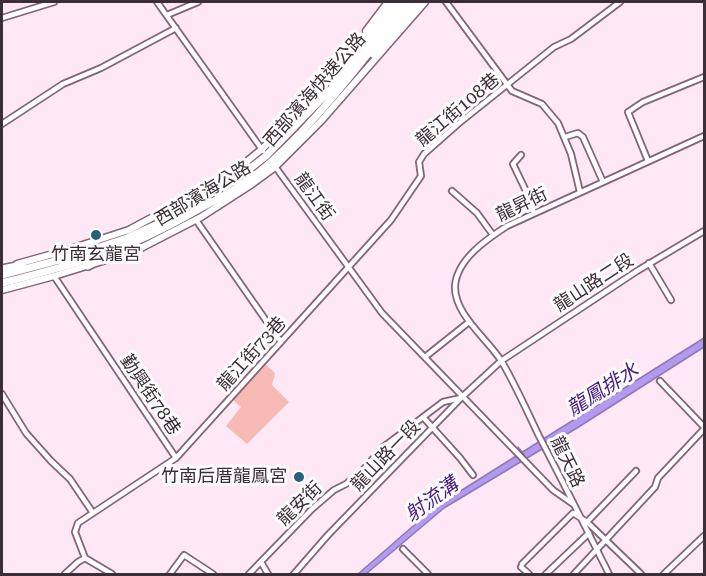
<!DOCTYPE html>
<meta charset="utf-8">
<style>
body{margin:0}
#map{position:relative;width:706px;height:576px;overflow:hidden;background:#fee8f5;font-family:"Roboto Serif",serif}
canvas{display:block}
.frame{position:absolute;inset:0;border:3px solid #3c2e36;pointer-events:none}
</style>
<div id="map">
<canvas width="706" height="576"></canvas>
<div class="frame"></div>
</div>
<script>
const c = document.querySelector('canvas').getContext('2d');
c.lineJoin = 'round';
function paint(path, color) { c.fillStyle = color; c.fill(path, 'evenodd'); }
function trace(path, color, width, dash) { c.strokeStyle = color; c.lineWidth = width; c.lineCap = dash ? 'butt' : 'round'; c.setLineDash(dash || []); c.stroke(path); }
function label(font, color, halo, rows, align = 'center') {
  c.font = font + ' "Roboto Serif","Noto Sans TC",serif'; c.lineWidth = 6; c.setLineDash([]); c.textBaseline = 'middle'; c.strokeStyle = halo; c.fillStyle = color; for (const [text, x, y, turn = 0] of rows) {
    c.save(); c.translate(x, y); c.rotate((+turn || 0) * Math.PI / 180); c.textAlign = isNaN(turn) ? turn : align; if (halo) c.strokeText(text, 0, 0); c.fillText(text, 0, 0); c.restore();
  }
}
paint(new Path2D(`
 M265 364 275 373 272 385 289 402 247 444 226 426 241 407 233 400Z`), '#f6b9b3');
const water = new Path2D(`
 M704 338V347L577 428 444 508 366 574H358L435 507Z`);
paint(water, '#b399f0');
trace(water, '#8f79b8', 1.5);
trace(new Path2D(`
 M518 447 524 454`), '#8f79b8', 1.5);
const minor = new Path2D(`
 M157 2 263 151
 M446 2 512 91 542 104 558 123 571 154 580 192
 M167 15 198 2
 M2 18 54 2
 M2 124 63 84 101 68 176 28
 M565 137 578 133 583 137 603 182
 M521 155 513 164 526 191 534 213
 M648 161 628 112 643 102 704 77
 M274 165 382 313 553 490 573 504
 M452 191 477 213 493 235
 M196 220 281 342
 M649 263 671 300
 M54 276 176 458 78 523 75 532 85 558
 M425 357 469 322
 M660 381 704 427
 M2 394 26 433 51 461 70 479 93 513
 M423 417 460 458 473 475
 M176 458 391 220 421 176 419 162 424 154 458 124 554 47 571 39 620 2
 M587 522 636 471
 M403 549 428 574
 M85 558 112 574
 M261 562 268 574
 M522 564 573 513 587 522 641 574
 M521 567 529 574
 M65 574 78 562 85 558
 M170 574 184 555 213 574
 M249 574 312 509 334 490 346 484 363 470 382 448 443 402 461 398
 M294 574 328 535 462 397 501 361 637 271 704 231
 M546 574 589 533
 M574 574 655 487 658 478 704 429
 M609 574C586 528 563 482 539 436 527 411 516 386 502 362 488 339 454 315 455 286 457 259 487 239 507 226L704 136
 M664 574 704 536`);
const major = new Path2D(`
 M366 31 388 2
 M17 264 64 251 129 230 228 177 262 149 316 96 348 56
 M2 290 54 276 135 251 201 217 249 186 275 167 321 121 425 2`);
const highway = new Path2D(`
 M376 26 394 2
 M373 54 391 36 418 2
 M345 59 377 23
 M88 266 110 254
 M2 269 22 265
 M2 275 63 259 127 238 160 223 238 178 266 156 332 88 401 2
 M2 283C44 272 87 261 128 245 153 234 177 222 201 208 226 195 252 180 273 160 324 113 366 56 409 2`);
trace(minor, '#836377', 8);
trace(major, '#836377', 9);
trace(highway, '#836377', 10);
trace(minor, '#fff', 4.5);
trace(major, '#fff', 6);
trace(highway, '#fff', 7);
for (const [x, y, r, color] of [
 [96,235,6,"#28617b"],
 [299,477,6,"#28617b"]
]) { const dot = new Path2D(); dot.arc(x, y, r, 0, 2 * Math.PI); c.fillStyle = color; c.fill(dot); trace(dot, '#fcfcfc', 2); }
label('18px', '#3c2e36', '#fcfcfc', [
 ["西部濱海快速公路",315,90,-49],
 ["龍江街108巷",458,110,-40],
 ["西部濱海公路",203,194,-31],
 ["龍江街",314,197,54],
 ["龍昇街",522,205,-26],
 ["龍山路二段",594,283,-33],
 ["龍江街73巷",252,354,-48],
 ["勤興街78巷",150,395,56],
 ["龍山路一段",386,456,-46],
 ["龍天路",567,462,64],
 ["龍安街",300,504,-44]
]);
label('18px', '#3c2e36', '#fcfcfc', [
 ["竹南玄龍宮",96,255],
 ["竹南后厝龍鳳宮",287,477,"right"]
]);
label('italic 20px', '#481d82', '#fcfcfc', [
 ["龍鳳排水",603,390,-32],
 ["射流溝",432,500,-36]
]);
</script>
